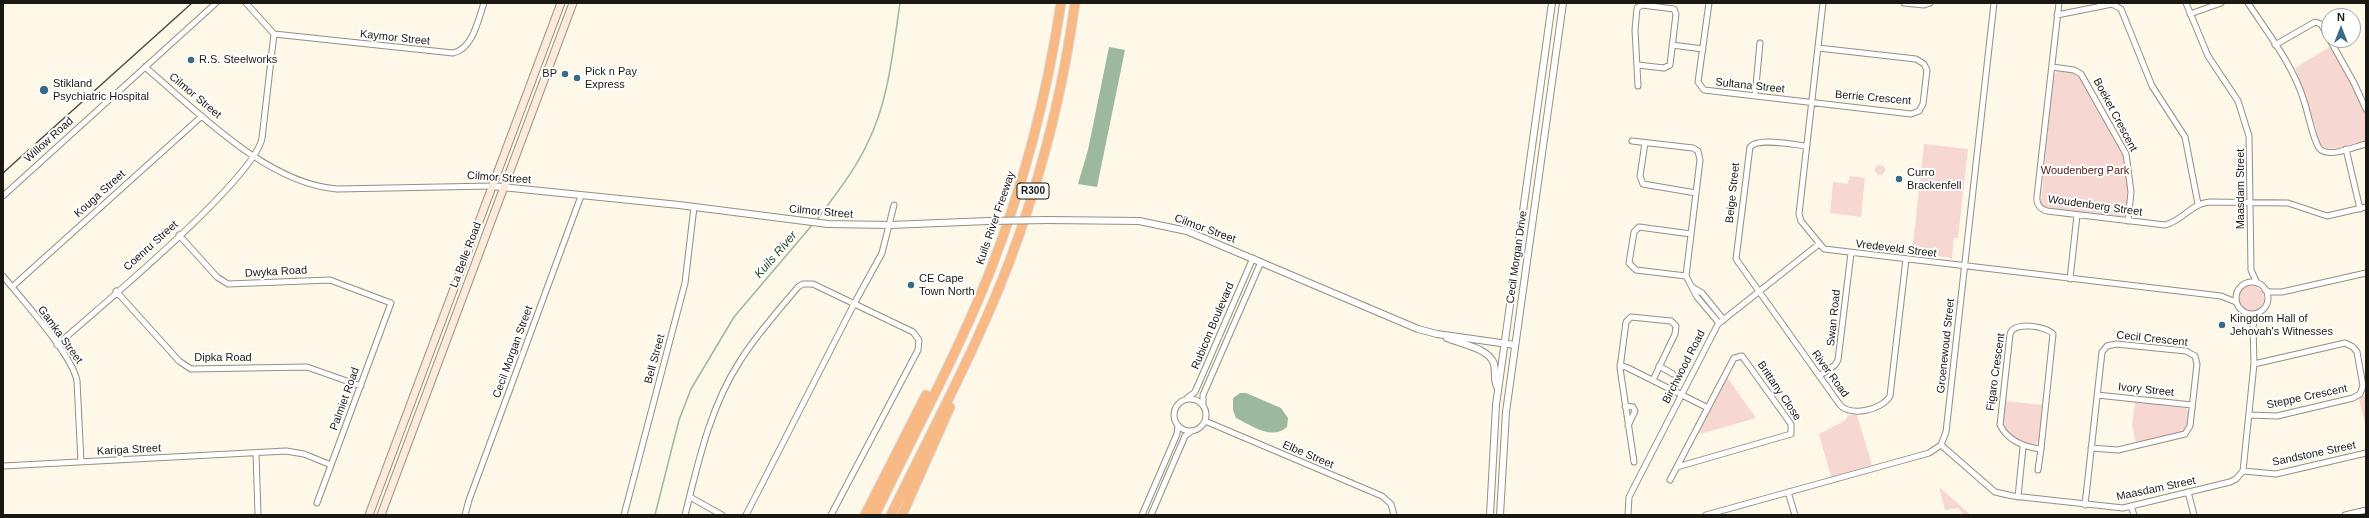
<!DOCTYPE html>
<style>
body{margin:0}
#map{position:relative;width:2369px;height:518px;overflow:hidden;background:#fef8e9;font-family:Helvetica,sans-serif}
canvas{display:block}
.frame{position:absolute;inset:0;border:4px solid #1a1813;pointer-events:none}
.north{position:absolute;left:2321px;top:8px;width:40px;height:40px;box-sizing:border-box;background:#fff;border:1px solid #a3a3a1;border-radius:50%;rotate:0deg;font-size:11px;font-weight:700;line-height:16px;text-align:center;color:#1a1813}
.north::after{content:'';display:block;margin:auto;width:14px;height:18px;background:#376b87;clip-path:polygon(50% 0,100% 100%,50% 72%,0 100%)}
</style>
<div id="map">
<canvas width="2369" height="518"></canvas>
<div class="frame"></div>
<div class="north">N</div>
</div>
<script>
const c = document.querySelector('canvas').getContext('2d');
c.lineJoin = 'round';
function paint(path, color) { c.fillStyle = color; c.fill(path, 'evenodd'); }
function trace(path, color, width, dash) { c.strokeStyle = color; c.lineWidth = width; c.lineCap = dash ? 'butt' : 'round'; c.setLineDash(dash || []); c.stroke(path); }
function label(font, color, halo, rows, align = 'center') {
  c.font = font + ' Helvetica,sans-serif'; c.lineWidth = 4; c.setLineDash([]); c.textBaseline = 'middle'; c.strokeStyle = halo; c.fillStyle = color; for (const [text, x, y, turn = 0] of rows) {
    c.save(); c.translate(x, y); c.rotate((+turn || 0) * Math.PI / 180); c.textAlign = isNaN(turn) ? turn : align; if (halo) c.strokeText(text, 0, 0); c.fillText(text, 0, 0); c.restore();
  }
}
paint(new Path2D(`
 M2331 46 2350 79 2366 114V141C2351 144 2328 156 2317 141L2316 128 2295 68Z
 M2058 71 2073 73 2079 76C2094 101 2111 127 2123 153 2128 165 2132 207 2124 216L2048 209 2041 203 2053 76Z
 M1924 144 1968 149 1958 238H1954L1952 258 1912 253Z
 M1875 170a5 5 0 1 1 10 0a5 5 0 1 1-10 0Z
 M1850 176 1865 178 1861 217 1830 213 1833 182 1847 184Z
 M2238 299a13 13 0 1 1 26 0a13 13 0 1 1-26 0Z
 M1727 377 1756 418 1700 434 1698 433Z
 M2363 395 2366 397V428L2359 399Z
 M2005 401 2043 405 2039 441 2036 444C2026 448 2005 437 2003 426 2001 418 2004 408 2005 401Z
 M2135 402 2186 408C2191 415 2188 426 2183 432L2136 444 2132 425Z
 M1849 415H1857L1872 465 1831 477 1819 434 1844 421Z
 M1939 487 1971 515H1964L1958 508 1945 510Z`), '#f6d7d1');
paint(new Path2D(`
 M1109 47 1125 50 1097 187 1078 184 1088 150Z
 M1240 393H1246L1281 408 1288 418 1287 427C1272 441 1251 425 1236 418L1233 410V398Z`), '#9cb89e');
trace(new Path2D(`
 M816 221C834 196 855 171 868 142 889 100 893 49 900 3
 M655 515 679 420 691 389 734 317 813 224`), '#9cb89e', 1.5);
const minor = new Path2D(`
 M1709 3 1698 82 1704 90 1911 114 1919 111 1923 104 1927 70 1924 64 1916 59 1818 48
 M1823 3 1799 214 1801 221 1824 249 2221 296 2236 302
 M1904 3 1924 5 1930 3
 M2059 3 2037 196C2036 204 2040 209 2047 211L2165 225C2182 221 2191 204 2209 202L2288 203 2327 216 2366 207
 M2186 3 2208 56 2238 101 2249 136 2251 270 2257 283
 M2248 3C2269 35 2293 65 2304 101 2308 112 2314 145 2321 150 2332 157 2354 147 2366 144
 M2190 14 2221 3
 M2057 15 2112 4 2121 9 2152 86 2185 137 2198 204
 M274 34 453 53C473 49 478 20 484 3
 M2330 40 2354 83 2366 109
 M1672 45 1703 49
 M2275 45 2315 22 2321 24 2329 38
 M1638 65 1664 68 1670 65 1676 14 1674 9 1642 5 1637 8 1635 30 1638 86
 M145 67C197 111 267 184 337 189L492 186
 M2052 67 2074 70 2081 74 2126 154 2131 192 2128 221
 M1755 96 1760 43
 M1632 141 1693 148 1698 151 1700 160 1686 276 1697 297 1719 323
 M1645 143 1640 176 1643 184 1696 193
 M1807 146C1794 145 1758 137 1750 147L1736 259 1840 405C1851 417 1882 410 1890 396L1906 259
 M2346 149 2360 209
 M3 196 216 3
 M179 235 217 277 228 284 330 280 391 303 317 503
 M3 276C22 300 72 354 77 381L81 462
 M1686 276 1636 270 1629 263 1634 232 1639 227 1691 234
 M2070 279 2077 215
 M2236 298a16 16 0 1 1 32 0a16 16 0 1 1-32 0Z
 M12 287 202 116
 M1692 287 1702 293 1724 320
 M2265 290 2270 292H2282L2366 273
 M116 291 179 361 191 369 307 367 361 386
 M57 345C95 311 255 179 262 138L274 34 246 3
 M1620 365 1628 368 1708 408
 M1659 366 1673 374
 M1819 376 1835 365 1838 360 1851 253
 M2097 395 2192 405
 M1187 398 1195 392 1253 258
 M1174 415a16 16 0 1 1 32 0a16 16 0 1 1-32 0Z
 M1203 404V395L1261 262
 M1625 406 1633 407 1635 411 1628 426
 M2249 415 2277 416 2353 398 2360 394 2363 386 2357 352 2353 347 2345 343 2254 364
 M1205 421 1382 496 1391 504 1394 515
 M1941 445 1995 492 2013 496 2123 508 2230 482 2236 479 2243 471 2254 364 2253 326 2257 313
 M256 453 258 515
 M1634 462 1620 368 1626 322 1631 317 1671 321 1676 326 1675 334 1653 380
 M3 466 286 451 304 454 331 465
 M2038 470 2041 449C2024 447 2008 441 2000 425L2010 334C2014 321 2046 326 2053 334L2041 449
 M2243 471 2276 474 2366 453
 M1670 480 1734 358 1742 356 1791 424V434L1677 467
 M1788 492 1795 515
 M2188 492 2194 515
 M690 497 722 515
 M2018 497 2023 447
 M2085 505 2102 352 2107 346 2116 344 2186 351 2195 356 2197 364 2190 426 2185 434 2118 450 2091 448
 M2131 506 2134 515
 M465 515 469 500 581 196
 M624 515 685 283 694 207
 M685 515C698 463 710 407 740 361 756 335 778 311 798 287L803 284H813L913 332 919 340 918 350 831 515
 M746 515 854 304 882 253 894 205
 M1142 515 1177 434 1178 426
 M1151 515 1185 436 1192 431
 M1628 515 1629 497 1718 324 1819 244
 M1706 515 1929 453 1941 445 1946 432 1994 3
 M2345 515 2366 510`);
const tertiary = new Path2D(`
 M492 186 679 205 828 224 890 225 988 221
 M1048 220 1139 221 1187 231 1418 329 1437 334 1515 345
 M1447 338C1461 344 1489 348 1494 364 1496 372 1493 381 1498 389
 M1490 515 1496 405 1552 3
 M1500 515 1506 412 1563 3`);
const secondary = new Path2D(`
 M369 515 561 3
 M381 515 573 3`);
const motorway = new Path2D(`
 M865 515 926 395
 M875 515C913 435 956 357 989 274 1023 187 1047 96 1061 3
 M891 515C935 424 985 333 1018 238 1045 162 1064 83 1075 3
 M902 515 950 407`);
trace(minor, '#958f82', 7);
trace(tertiary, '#958f82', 8);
trace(secondary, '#958f82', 9);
trace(motorway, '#dadad9', 11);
trace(minor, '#fff', 5);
trace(tertiary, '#fff', 6);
trace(secondary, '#fdeada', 7);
trace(motorway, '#f9b985', 9);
trace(new Path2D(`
 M3 173 192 3`), '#4f4d45', 1.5);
const tertiaryBridge = new Path2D(`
 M988 221 1048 220`);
trace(tertiaryBridge, '#958f82', 8, []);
trace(tertiaryBridge, '#fff', 6);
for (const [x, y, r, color] of [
 [191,60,4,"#376b87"],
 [565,74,4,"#376b87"],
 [577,78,4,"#376b87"],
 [44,90,5,"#376b87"],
 [1899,179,4,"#376b87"],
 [911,285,4,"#376b87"],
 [2222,325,4,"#376b87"]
]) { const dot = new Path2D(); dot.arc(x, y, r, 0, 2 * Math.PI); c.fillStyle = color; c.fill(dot); trace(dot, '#fff', 1.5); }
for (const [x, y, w] of [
 [1033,191,32]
]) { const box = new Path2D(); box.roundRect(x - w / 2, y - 8, w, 16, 3); c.fillStyle = '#fff'; c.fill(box); trace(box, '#1a1813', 1); }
label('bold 10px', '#1a1813', null, [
 ["R300",1033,191]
]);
label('11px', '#1a1813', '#fff', [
 ["Kaymor Street",395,38,6],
 ["Sultana Street",1750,86,6],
 ["Cilmor Street",195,96,40],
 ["Berrie Crescent",1873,98,5],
 ["Boeket Crescent",2115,115,62],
 ["Willow Road",49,140,-42],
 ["Cilmor Street",499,178,4],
 ["Maasdam Street",2241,189,-90],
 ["Beige Street",1733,193,-84],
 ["Kouga Street",100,194,-42],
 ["Woudenberg Street",2095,206,8],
 ["Cilmor Street",821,212,5],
 ["Kuils River Freeway",996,218,-71],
 ["Cilmor Street",1205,229,20],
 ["Coenru Street",151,246,-42],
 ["Vredeveld Street",1896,249,7],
 ["La Belle Road",466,255,-69],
 ["Cecil Morgan Drive",1517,257,-82],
 ["Dwyka Road",276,272,-3],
 ["Swan Road",1834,318,-84],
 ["Rubicon Boulevard",1213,326,-67],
 ["Gamka Street",60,335,54],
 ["Cecil Crescent",2152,339,6],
 ["Groenewoud Street",1946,346,-84],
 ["Cecil Morgan Street",513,352,-70],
 ["Dipka Road",223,358],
 ["Bell Street",655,359,-75],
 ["Birchwood Road",1684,367,-63],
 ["Figaro Crescent",1996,372,-82],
 ["River Road",1830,374,54],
 ["Ivory Street",2146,390,6],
 ["Brittany Close",1779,391,56],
 ["Steppe Crescent",2307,397,-12],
 ["Palmiet Road",345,399,-70],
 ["Kariga Street",129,450,-3],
 ["Sandstone Street",2314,454,-12],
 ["Elbe Street",1308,455,23],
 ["Maasdam Street",2156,489,-12]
]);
label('11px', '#1a1813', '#fff', [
 ["R.S. Steelworks",199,60],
 ["Pick n Pay",585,72],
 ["Express",585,85],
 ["BP",557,74,"right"],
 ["Stikland",53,84],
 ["Psychiatric Hospital",53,97],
 ["Curro",1907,173],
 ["Brackenfell",1907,186],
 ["CE Cape",919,279],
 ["Town North",919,292],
 ["Kingdom Hall of",2230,319],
 ["Jehovah's Witnesses",2230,332]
], 'left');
label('11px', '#55221b', '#fff', [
 ["Woudenberg Park",2085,171]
]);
label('italic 12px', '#234d29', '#fff', [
 ["Kuils River",776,255,-49]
]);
</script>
